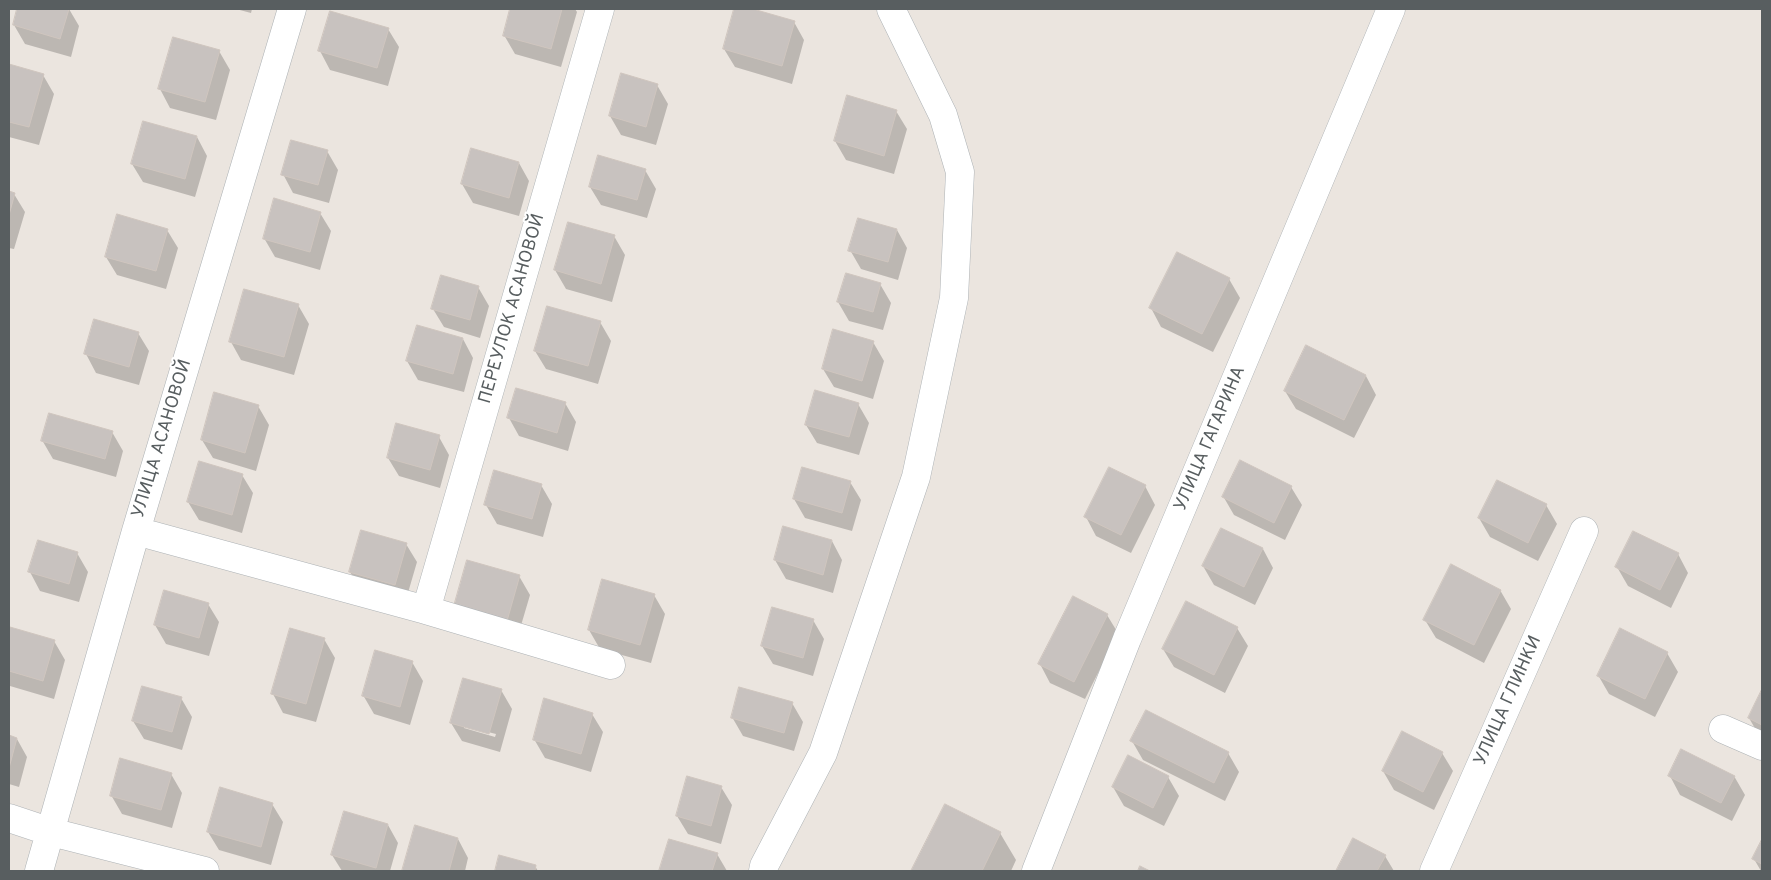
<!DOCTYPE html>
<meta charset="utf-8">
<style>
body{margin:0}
#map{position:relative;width:1771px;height:880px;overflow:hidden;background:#ebe5df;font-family:Overpass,sans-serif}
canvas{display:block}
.frame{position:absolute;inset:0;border:10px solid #585e60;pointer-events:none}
</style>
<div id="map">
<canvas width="1771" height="880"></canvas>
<div class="frame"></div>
</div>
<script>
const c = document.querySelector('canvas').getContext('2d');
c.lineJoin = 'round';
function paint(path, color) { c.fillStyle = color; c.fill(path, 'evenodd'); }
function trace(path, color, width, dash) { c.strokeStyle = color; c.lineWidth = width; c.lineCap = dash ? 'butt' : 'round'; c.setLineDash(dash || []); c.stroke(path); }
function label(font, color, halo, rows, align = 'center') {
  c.font = font + ' Overpass,sans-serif'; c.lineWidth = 4; c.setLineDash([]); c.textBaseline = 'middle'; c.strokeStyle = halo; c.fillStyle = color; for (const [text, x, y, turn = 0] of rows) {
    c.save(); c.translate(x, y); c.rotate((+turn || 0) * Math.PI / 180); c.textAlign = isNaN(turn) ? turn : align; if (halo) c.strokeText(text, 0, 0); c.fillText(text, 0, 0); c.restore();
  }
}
paint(new Path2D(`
 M19 9H69L79 26 71 57 25 44 14 25Z
 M236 9H252L251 13Z
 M512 9H575L577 12 561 67 515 54 504 35Z
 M735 9H749L794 22 804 40 792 84 735 67 724 49Z
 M388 29 399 47 388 86 330 70 320 51Z
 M219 51 230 70 216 120 170 108 160 89Z
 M9 65 43 75 54 94 39 145 9 137Z
 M657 85 668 104 656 145 621 135 610 116Z
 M896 111 907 129 894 174 846 160 835 141Z
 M197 137 207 156 195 197 143 182 132 164Z
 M327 151 338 170 329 203 293 193 283 174Z
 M519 163 529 181 519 216 473 203 462 184Z
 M645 170 656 189 647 218 601 205 590 187Z
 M9 192 14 194 25 212 14 249 9 248Z
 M320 213 331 231 320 270 275 257 264 238Z
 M167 230 178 248 166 289 117 275 106 257Z
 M897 230 907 248 898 280 861 269 850 250Z
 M614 236 625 255 612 302 566 289 555 270Z
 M1229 279 1240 298 1213 352 1161 327 1151 308Z
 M880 284 891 303 883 330 849 321 838 302Z
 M478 287 489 306 480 338 444 327 433 309Z
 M298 305 309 324 294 375 241 360 231 342Z
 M600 322 611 341 598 384 546 369 535 351Z
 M138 333 149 351 139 385 96 373 86 354Z
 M463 339 473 358 464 392 418 380 407 361Z
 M873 342 884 361 873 399 834 387 823 369Z
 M1307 347 1366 376 1376 395 1354 438 1296 409 1285 391Z
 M565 403 576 422 568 451 519 436 509 418Z
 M858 404 869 423 859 455 817 443 806 425Z
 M258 406 269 425 256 471 213 458 202 440Z
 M112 432 123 451 116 477 53 459 42 440Z
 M439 437 449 455 440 488 399 476 388 458Z
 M242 475 253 493 242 533 199 520 188 502Z
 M850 482 861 500 852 531 805 518 794 499Z
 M541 485 552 504 543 537 497 524 486 505Z
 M1145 486 1155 505 1131 553 1096 536 1086 517Z
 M1291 487 1302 505 1285 540 1234 515 1223 496Z
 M1546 505 1557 524 1538 561 1490 537 1479 518Z
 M1222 529 1263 549 1273 568 1255 605 1214 585 1203 566Z
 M832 541 842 560 833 593 786 579 775 560Z
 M406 544 417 562 405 603 361 590 350 572Z
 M77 553 88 572 79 602 40 591 30 572Z
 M1678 554 1688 573 1671 608 1628 586 1617 567Z
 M519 576 530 595 517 639 466 625Z
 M1500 590 1511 609 1484 663 1436 638 1425 620Z
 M654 595 665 614 651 663 600 649 589 630Z
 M208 604 219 622 209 656 166 644 155 625Z
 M1107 615 1118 633 1085 699 1050 683 1040 664Z
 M813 620 824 639 813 676 773 664 762 646Z
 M1237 628 1248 646 1225 693 1174 667 1163 649Z
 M11 629 54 641 65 660 54 699 10 686 9 684V635Z
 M324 639 335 658 316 722 283 713 273 694Z
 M1667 653 1678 672 1655 717 1609 694 1598 675Z
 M412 662 423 681 410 725 374 714 363 695Z
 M501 690 512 709 500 752 462 741 451 723ZM464 726 496 734 495 737 464 728Z
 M1762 692V738L1760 737 1749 718Z
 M181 698 192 717 182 750 144 739 133 721Z
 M792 703 803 722 794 751 743 736 732 717Z
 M592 714 603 732 591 772 545 758 534 739Z
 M9 737 17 739 27 757 19 787 9 784Z
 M1132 741 1228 753 1239 772 1225 801 1143 760Z
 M1442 753 1453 771 1434 810 1394 790 1383 771Z
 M171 774 182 793 172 828 122 814 111 795Z
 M1670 776H1734L1745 795 1732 821 1680 795Z
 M1168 777 1179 796 1164 826 1124 806 1113 787Z
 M721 787 732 805 721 844 688 834 677 816Z
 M272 804 283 822 271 865 219 850 208 832Z
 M946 806 1000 833 1016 860 1011 871H913Z
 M388 825 398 843 390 871H342L332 855Z
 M416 827 458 839 468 858 465 871H403Z
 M669 840 717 854 727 871H660Z
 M1353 840 1385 856 1394 871H1337Z
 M1762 842V871H1761L1754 859Z
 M500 856 535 866 538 871H496Z`), '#0003');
const building = new Path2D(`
 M17 9H69L60 39 13 25Z
 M510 9H562L551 49 503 36Z
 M734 9H753L795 21 782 66 723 49Z
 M330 11 389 28 377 68 318 51Z
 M173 37 220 50 205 102 158 89Z
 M9 64 44 74 29 127 9 122Z
 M621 73 658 84 646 127 609 116Z
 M847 95 897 110 884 156 834 141Z
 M143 121 197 136 185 179 131 164Z
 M291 140 328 150 318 185 281 175Z
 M471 148 519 162 509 198 461 184Z
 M598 155 646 169 637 200 589 187Z
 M9 191 15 193 9 215Z
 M274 198 321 212 310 252 263 239Z
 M117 214 168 229 156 271 105 257Z
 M858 218 897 229 888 262 848 251Z
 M568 222 615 235 601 284 554 270Z
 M1177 252 1230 278 1202 334 1149 308Z
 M846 273 881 283 873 312 837 302Z
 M441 275 479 286 470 320 431 309Z
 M244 289 299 304 284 357 229 342Z
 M547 306 601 321 588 366 534 351Z
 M94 319 139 332 129 367 84 354Z
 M417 325 463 338 453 374 406 361Z
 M833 329 874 341 862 381 822 369Z
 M1306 345 1366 375 1344 420 1284 391Z
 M516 388 566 402 557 433 507 418Z
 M815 390 859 403 849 437 805 425Z
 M214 392 259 405 245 453 201 440Z
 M49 413 113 431 105 459 41 441Z
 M396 423 440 435 430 470 387 458Z
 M1240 460 1292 486 1274 523 1222 497Z
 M199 461 243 474 232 515 187 502Z
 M802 467 851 481 842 513 793 499Z
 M1109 467 1146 485 1121 535 1084 517Z
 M494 470 542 484 532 519 484 505Z
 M1497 480 1547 504 1528 543 1478 518Z
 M783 526 832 540 823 575 774 560Z
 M1221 528 1263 548 1244 587 1202 566Z
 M361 530 407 543 395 585 349 572Z
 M1633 531 1679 553 1660 590 1615 567Z
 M38 540 78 552 69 584 28 572Z
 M467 560 520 575 507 621 454 606Z
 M1451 564 1501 590 1474 645 1423 620Z
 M602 579 655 594 640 645 588 630Z
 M164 590 209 603 199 638 154 625Z
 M1073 596 1108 614 1074 682 1038 664Z
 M1186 601 1238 627 1214 675 1162 649Z
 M772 607 814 619 803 658 761 646Z
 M10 627 55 640 43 681 9 671Z
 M290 628 325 638 306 704 271 694Z
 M1620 628 1668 652 1645 699 1597 676Z
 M375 650 413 661 400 707 362 696Z
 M463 678 502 689 489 734 450 723Z
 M142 686 182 697 172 732 132 721Z
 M739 687 793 702 784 733 731 718Z
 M1762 689V725L1748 718Z
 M544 698 593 713 581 754 533 740Z
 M1146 710 1229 752 1214 783 1130 741Z
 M1402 731 1443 752 1423 792 1382 771Z
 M9 735 17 738 9 768Z
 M1681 749 1735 776 1721 803 1668 776Z
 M1128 755 1169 776 1153 808 1112 787Z
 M120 758 172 773 161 810 110 796Z
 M687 776 722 786 711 826 676 816Z
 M220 787 273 803 261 847 207 832Z
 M945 804 1001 832 982 871H911Z
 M344 811 388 824 376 868 331 855Z
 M415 825 458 838 449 871H402Z
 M1353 838 1386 855 1377 871H1336Z
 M669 839 718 853 712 871H659Z
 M1762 839V864L1752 859Z
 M499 855 536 865 535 871H495Z
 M1140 866 1150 871H1138Z`);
paint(building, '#c8c2bf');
trace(building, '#cfc5be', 1);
const minor = new Path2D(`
 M136 531 426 610 611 665
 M426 610 600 9
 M1723 729 1762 746
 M9 818 51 832 205 871
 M39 871 136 531 292 9
 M763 871 764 866 823 753 916 477 954 298 960 172 943 115 891 9
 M1036 871 1127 639 1391 9
 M1434 871 1584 531`);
trace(minor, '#adb2b5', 29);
trace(minor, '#fff', 28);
label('18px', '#585e60', '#fff', [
 ["ПЕРЕУЛОК АСАНОВОЙ",513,309,-74],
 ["УЛИЦА АСАНОВОЙ",163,439,-73],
 ["УЛИЦА ГАГАРИНА",1211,439,-67],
 ["УЛИЦА ГЛИНКИ",1509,701,-66]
]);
</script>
